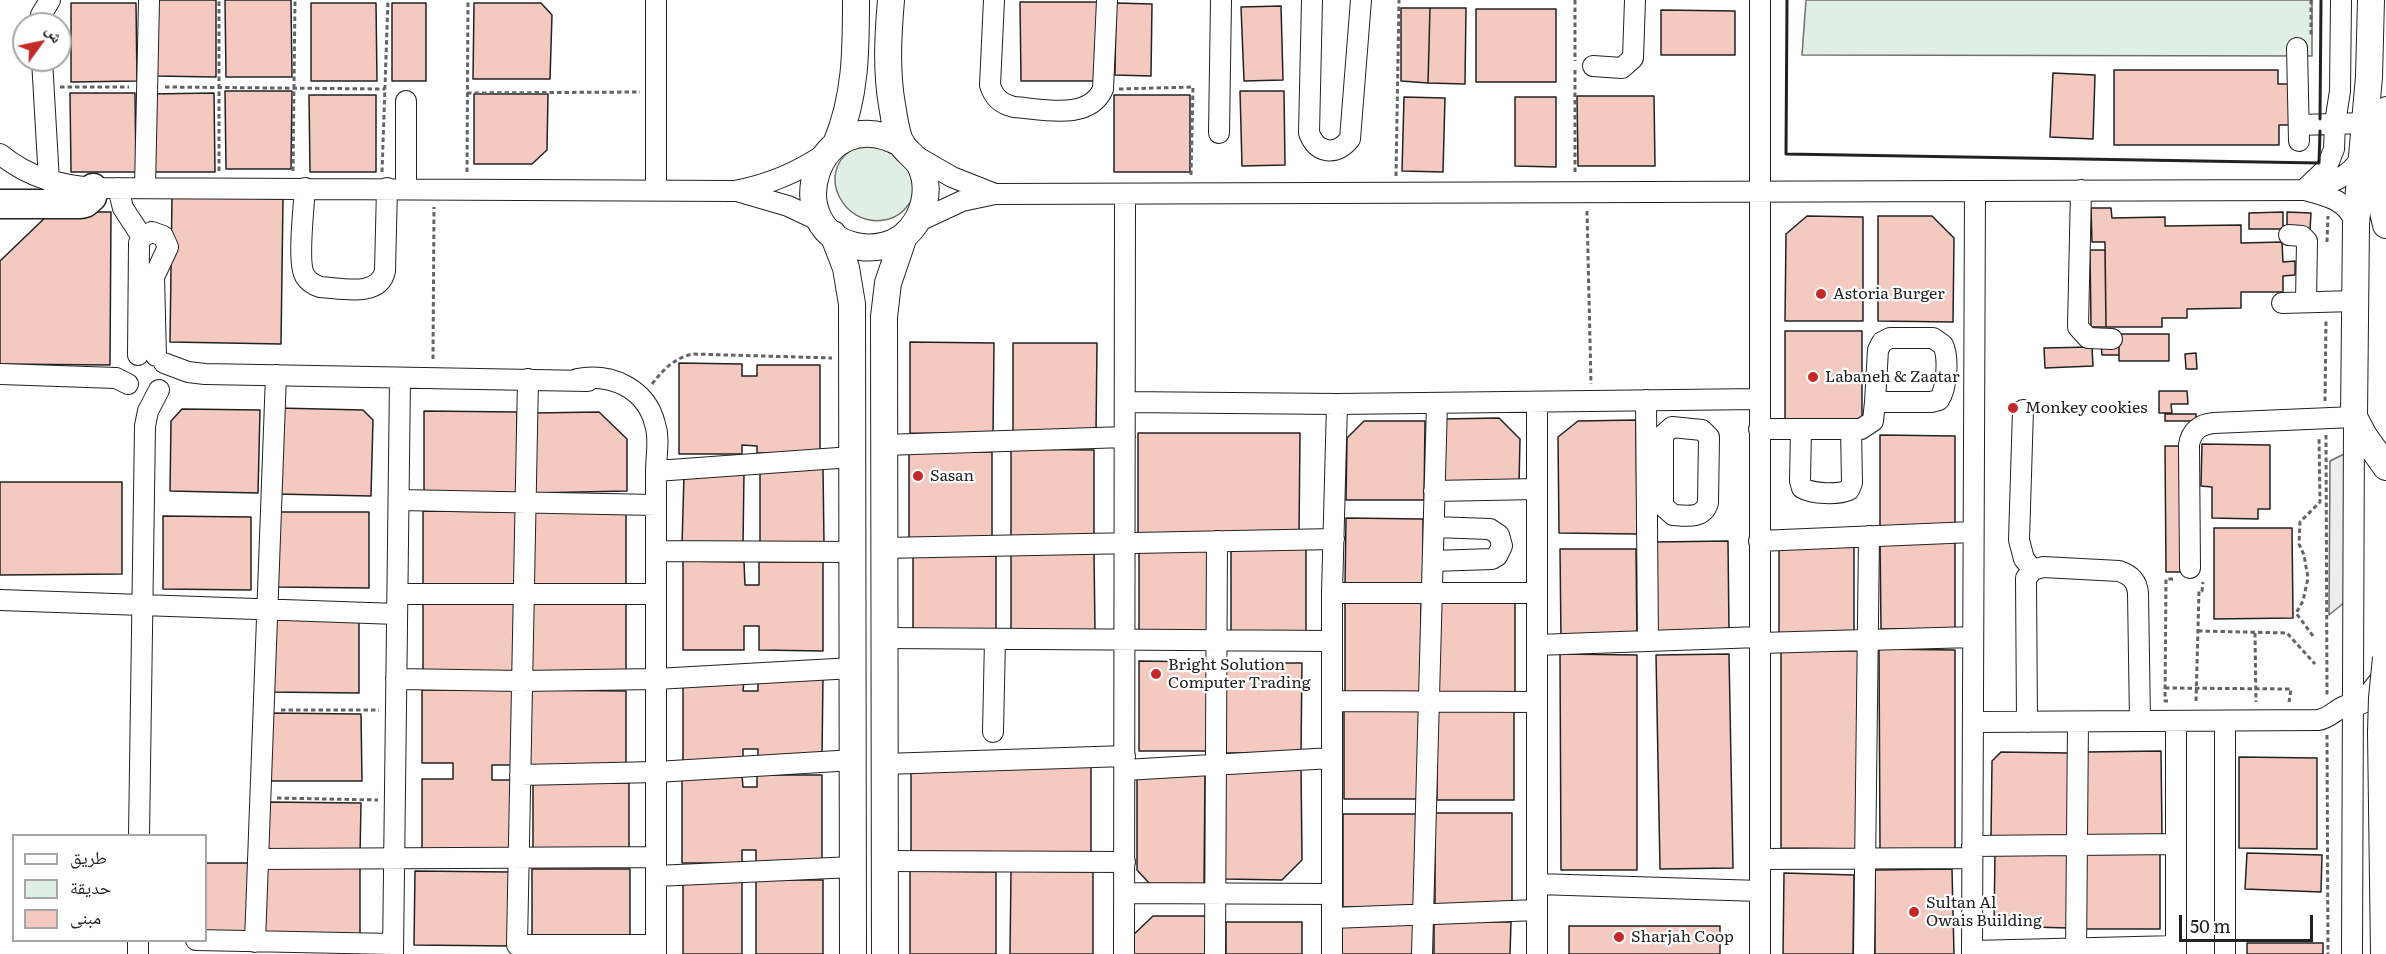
<!DOCTYPE html>
<meta charset="utf-8">
<style>
body{margin:0}
#map{position:relative;width:2386px;height:954px;overflow:hidden;background:#fff;font-family:Literata,"Noto Naskh Arabic",serif}
canvas{display:block}
.legend{position:absolute;left:12px;top:834px;width:195px;height:108px;box-sizing:border-box;background:#fff;border:2px solid #a7a7a7;margin:0;padding:8px 10px;list-style:none;font-size:18px;color:#222}
.legend li{display:flex;align-items:center;gap:12px;height:30px}
.legend b{width:30px;border:2px solid #a7a7a7}
.north{position:absolute;left:12px;top:12px;width:60px;height:60px;box-sizing:border-box;background:#fff;border:2px solid #a7a7a7;border-radius:50%;rotate:57deg;font-size:16px;font-weight:700;line-height:24px;text-align:center;color:#222}
.north::after{content:'';display:block;margin:auto;width:21px;height:27px;background:#c62828;clip-path:polygon(50% 0,100% 100%,50% 72%,0 100%)}
.scale{position:absolute;left:2179px;top:915px;width:134px;height:27px;box-sizing:border-box;border:3px solid #222;border-top:0;padding-left:8px;font-size:18px;line-height:21px;white-space:nowrap;color:#222;-webkit-text-stroke:4px #fff;paint-order:stroke}
</style>
<div id="map">
<canvas width="2386" height="954"></canvas>
<ul class="legend">
<li><b style="height:8px;background:#fff"></b>طريق</li>
<li><b style="height:16px;background:#e0efe3"></b>حديقة</li>
<li><b style="height:16px;background:#f3c9c0"></b>مبنى</li>
</ul>
<div class="north">ش</div>
<div class="scale">50 m</div>
</div>
<script>
const c = document.querySelector('canvas').getContext('2d');
c.lineJoin = 'round';
function paint(path, color) { c.fillStyle = color; c.fill(path, 'evenodd'); }
function trace(path, color, width, dash) { c.strokeStyle = color; c.lineWidth = width; c.lineCap = dash ? 'butt' : 'round'; c.setLineDash(dash || []); c.stroke(path); }
function label(font, color, halo, rows, align = 'center') {
  c.font = font + ' Literata,serif'; c.lineWidth = 4.5; c.setLineDash([]); c.textBaseline = 'middle'; c.strokeStyle = halo; c.fillStyle = color; for (const [text, x, y, turn = 0] of rows) {
    c.save(); c.translate(x, y); c.rotate((+turn || 0) * Math.PI / 180); c.textAlign = isNaN(turn) ? turn : align; if (halo) c.strokeText(text, 0, 0); c.fillText(text, 0, 0); c.restore();
  }
}
const green = new Path2D(`
 M1806 0H2312V56L1802 55Z
 M881 141 912 163C913 172 916 182 915 190 915 198 909 204 904 210 898 216 893 219 884 220 843 227 817 174 850 151 857 145 872 144 881 141Z`);
paint(green, '#e0efe3');
trace(green, '#6f6f6f', 1.5);
const parking = new Path2D(`
 M2352 450 2351 597 2329 615 2330 461Z`);
paint(parking, '#ededed');
trace(parking, '#6f6f6f', 1.5);
const building = new Path2D(`
 M154 0H216V77L154 76Z
 M225 0H291L292 77H226Z
 M1020 2H1099V81H1021Z
 M71 3H136L137 81 71 82Z
 M311 3H376L377 81H311Z
 M392 3H426V81H392Z
 M474 3H541L552 15 550 79H473Z
 M1116 3 1152 4 1151 76 1115 75Z
 M1281 6 1283 80 1244 81 1241 7Z
 M1401 8H1430L1428 83 1401 81Z
 M1430 8H1466L1465 84 1428 83Z
 M1476 9H1556V82H1476Z
 M1661 10 1735 11V55H1661Z
 M2114 70H2278V84H2290V125H2279V145H2114Z
 M2053 73 2095 75 2093 139 2050 137Z
 M225 91H292L291 169H226Z
 M1240 91H1284L1285 165 1242 166Z
 M70 93H135L136 172H71Z
 M214 93 215 172H148L149 94Z
 M474 94H548L547 150 532 164H474Z
 M309 95H376V172H310Z
 M1114 95H1190V172H1114Z
 M1577 96H1654L1655 166H1578Z
 M1404 97 1445 98 1443 172 1402 171Z
 M1515 97H1556V167L1515 166Z
 M172 196 283 199 281 344 170 342Z
 M2091 208H2111L2112 218 2165 217V226L2241 225V243L2282 242 2283 262 2295 261V275L2283 276V292H2241V308L2187 309V318H2162V327H2106L2105 242H2092Z
 M51 212H111L110 365 0 364V261Z
 M2283 212V229H2249V213Z
 M2287 212 2311 213 2310 230 2287 229Z
 M1807 216 1863 217V321H1785L1786 234Z
 M1878 216H1932L1954 238 1953 322 1878 321Z
 M2090 250H2105L2106 327H2091Z
 M1785 331H1862V421H1785Z
 M2119 334H2169V361H2119Z
 M910 342 994 343 993 434 910 433Z
 M1013 343H1097L1096 433 1013 432Z
 M2101 344H2119V355H2102Z
 M2092 347 2093 366 2045 368 2044 348Z
 M2196 353 2197 369H2186L2185 354Z
 M679 363 742 364V376H757V365H820V453H757V446L742 445V454H679Z
 M2159 391H2187L2188 404H2171L2172 413H2159Z
 M278 408 363 410 373 420 371 496 275 494Z
 M182 409 260 410 258 493 170 491 171 421Z
 M424 411 517 412V493H424Z
 M599 412 627 439V491L532 493 533 413Z
 M2165 414H2196V421H2165Z
 M1499 418 1520 439 1519 485 1442 484 1443 419Z
 M1636 420 1637 534 1559 533 1558 437 1578 421Z
 M1364 421H1425L1424 500H1346L1347 438Z
 M1138 433H1300L1299 536 1138 535Z
 M1880 435 1955 436V529H1880Z
 M2202 444 2270 445V509H2258V519L2212 518V487L2201 486Z
 M2165 446H2179L2181 572H2166Z
 M1011 449 1094 450V538H1011Z
 M909 452H992V542H909Z
 M760 466 823 467 824 544H760Z
 M744 472 743 546 682 545 684 475Z
 M0 482H122V574L0 575Z
 M532 510 626 511V584H532Z
 M423 511 517 512V586L423 585Z
 M274 512H369V588L274 587Z
 M163 516 251 517V590L163 589Z
 M1346 518 1423 519V587L1345 586Z
 M2214 528H2292L2293 618 2214 619Z
 M1880 539H1955V629H1881Z
 M1728 541 1729 633 1655 634 1654 542Z
 M1779 544H1854V635H1779Z
 M1231 546H1306V636H1231Z
 M1139 548 1207 549V634L1139 633Z
 M1560 549H1636L1637 641 1561 642Z
 M1011 552H1094L1095 633H1011Z
 M913 556H996V634H913Z
 M683 561 744 562 745 585H759V562H823V651L759 650V626H744V650H683Z
 M423 600 517 601V678L423 677Z
 M531 601 626 602V679L531 678Z
 M1345 602H1421V694L1345 693Z
 M1439 603H1515V694H1438Z
 M268 615H359V693L267 692Z
 M1879 649 1955 650V851L1880 850Z
 M1781 651H1861L1862 849 1781 848Z
 M1560 654 1637 655V870H1561Z
 M1729 654 1733 868 1660 869 1656 655Z
 M1139 661 1207 662V751H1139Z
 M1225 663H1302L1301 753H1226Z
 M823 676 822 758 758 763V749H743V763H683V683L744 681 743 691H758V678Z
 M422 690H516V765H492V780H516V856H422V779H453V763H422Z
 M530 690 626 691V767H529Z
 M1344 709H1420V799H1344Z
 M1437 709H1514V800H1437Z
 M266 713 361 714 362 781H267Z
 M2161 751 2162 836 2086 837 2085 752Z
 M2001 752 2070 753V838L1991 837 1992 761Z
 M2239 757 2317 758V849L2239 848Z
 M911 766 1091 767V855L911 854Z
 M1225 766H1301L1302 860 1282 880 1225 879Z
 M1205 772 1204 885 1150 884 1137 870V774Z
 M682 774 742 775 743 787H757V775H822V865L756 864V850H742V863H682Z
 M533 782 629 783V855H533Z
 M266 802 361 803 360 856 265 855Z
 M1435 813H1512V906L1435 905Z
 M1343 814H1418V907H1343Z
 M1995 851 2070 852 2069 928 1994 926Z
 M2084 852H2160V929H2085Z
 M2247 853 2322 855 2321 892 2245 889Z
 M206 863H253L254 935H206Z
 M265 866 360 867V938H265Z
 M532 869H630V939H532Z
 M1952 869 1954 954H1875V870Z
 M415 871 509 872V946L414 945Z
 M910 871 996 872V954H910Z
 M1011 871 1093 872V954H1010Z
 M1784 873 1854 875 1853 954H1783Z
 M756 880H823V954H756Z
 M683 882H742V954H683Z
 M1153 916H1206L1205 954H1130V938Z
 M1226 922H1302V954H1226Z
 M1434 922H1511L1510 954H1434Z
 M1417 923V954H1342V924Z
 M1569 926H1720V954H1569Z
 M2247 943H2323V954H2247Z`);
paint(building, '#f3c9c0');
trace(building, '#222', 1.5);
const minor = new Path2D(`
 M994 0 990 85C994 98 1001 104 1014 107 1043 109 1089 121 1103 89L1107 0
 M1312 0 1309 133C1317 154 1336 156 1350 139L1361 0
 M40 24 41 15 50 0
 M2297 48 2299 141
 M42 60 49 181
 M1593 66 1622 68 1633 58 1635 0
 M406 101V189
 M2299 125 2365 123
 M1219 133 1221 0
 M0 154C28 177 58 185 93 188L734 191C769 185 797 173 826 153
 M914 155 952 177 995 194
 M2385 170 2386 107
 M2307 187 2326 169 2334 149 2335 123 2340 91 2341 0
 M118 188 123 208 142 237
 M145 188 149 0
 M305 188C304 205 297 264 305 276 308 281 314 285 320 287 341 288 379 298 385 271L387 188
 M656 190V0
 M2081 190 2078 327 2088 338 2112 339
 M2305 190C2328 196 2347 200 2356 224
 M740 192 788 206 822 222
 M917 222 962 201 995 194 2302 190C2328 184 2348 180 2362 156
 M2289 235 2302 236 2307 241 2306 302
 M2282 303 2355 301
 M1890 338H1933L1943 345C1949 357 1947 388 1939 400L1931 402H1875L1878 350 1882 342Z
 M138 355 139 243 142 237 152 232 163 236 168 247 154 277 156 356
 M164 363 188 372 205 374 588 381
 M0 374 116 378 128 384
 M528 379 517 945H656
 M577 379C611 373 646 388 655 424 660 439 656 455 656 471V954
 M1646 400 1648 641
 M1125 402 1337 404 1759 399
 M2023 410 2019 540 2024 559 2033 570
 M1672 427 1702 430 1709 437 1708 503C1703 519 1687 516 1673 515L1663 506V439L1664 434Z
 M1759 429H1861L1873 421 1875 402
 M1801 429 1800 481 1802 488C1813 494 1838 495 1849 490L1852 483 1851 429
 M884 445 1125 437
 M656 471 852 457
 M1434 491 1537 489
 M399 500 656 505
 M1759 541 1973 532
 M884 548 1334 539
 M656 551 853 552
 M1433 561 1492 559 1497 556 1502 546 1499 535 1490 529 1434 527
 M2190 568 2189 445C2191 431 2200 424 2214 423L2354 417 2352 954
 M1332 593H1536
 M398 594H656
 M0 600 397 614
 M885 638 1332 641
 M1760 643 1973 637
 M1537 645 1759 637
 M396 679 522 681 656 679 853 668
 M1332 701 1536 702
 M1973 722 2318 720C2332 718 2338 705 2353 704
 M2027 722 2026 578 2033 570 2043 567 2119 571C2131 575 2137 581 2138 593L2140 721
 M993 732 995 639
 M885 764 1125 756
 M1125 770 1332 758
 M520 775 656 772 854 760
 M139 836 145 426 148 411 159 390
 M1972 846 2176 844
 M258 859 656 857
 M1760 859 1972 858
 M885 861 1125 862
 M656 876 853 867
 M1537 884 1760 891
 M1125 893 1331 894
 M1332 918 1537 910
 M196 940 393 944
 M255 942 276 375
 M1972 951 2176 946
 M138 954V940
 M393 954 400 379
 M1124 954 1125 195
 M1215 954 1217 541
 M1332 954V593L1337 404
 M1422 954 1437 403
 M1537 954V402
 M1760 954V0
 M1864 954 1869 536
 M1972 954 1975 191
 M2076 954 2078 722
 M2176 954V721
 M2225 954V721`);
const major = new Path2D(`
 M891 0C888 35 886 70 892 105 894 116 896 135 902 145 907 152 915 157 920 165 932 189 924 219 904 236 893 245 876 249 861 247 775 234 815 96 902 144
 M2371 0 2369 77 2356 224 2354 417 2364 436 2386 467
 M836 144C856 97 856 50 856 0
 M2375 152 2377 185 2386 225
 M833 234 846 268 852 304 853 954
 M2353 704 2371 696 2386 677
 M2381 732 2384 954
 M885 954 884 317 888 283 904 236`);
const highway = new Path2D(`
 M0 204H81L85 203 92 197 93 188`);
trace(minor, '#222', 22);
trace(major, '#222', 28);
trace(highway, '#222', 31);
trace(new Path2D(`
 M1575 0V61
 M2311 0V37
 M1575 70V175
 M60 87H129
 M165 87 385 89
 M1119 89 1193 87 1191 175
 M467 93 640 92
 M219 171V0
 M293 171 295 0
 M382 172 388 0
 M467 172 468 0
 M1396 176 1399 0
 M1587 211 1591 384
 M2327 242 2328 216
 M433 359 434 207
 M652 384C664 369 674 358 693 354L832 358
 M2325 401 2326 321
 M2326 435 2327 695
 M2198 631 2287 633 2315 664
 M2255 633 2256 702
 M2313 636 2296 613 2303 601 2308 578 2304 555 2299 544 2300 522 2320 502 2319 437
 M2165 688 2291 689 2289 702
 M2168 701H2165L2166 579H2175
 M2196 701 2199 591H2202L2203 582
 M281 710H379
 M2327 735 2328 954
 M277 798 378 800`), '#646464', 3, [4.5, 3]);
trace(minor, '#fff', 20);
trace(major, '#fff', 26);
trace(highway, '#fff', 28);
const majorBridge = new Path2D(`
 M2381 732 2382 698 2386 658`);
trace(majorBridge, '#222', 28, []);
trace(majorBridge, '#fff', 26);
trace(new Path2D(`
 M1787 0 1786 154 2319 163 2320 131
 M2320 119 2321 0`), '#222', 3);
for (const [x, y, r, color] of [
 [1821,294,6,"#c62828"],
 [1813,377,6,"#c62828"],
 [2013,408,6,"#c62828"],
 [918,476,6,"#c62828"],
 [1156,674,6,"#c62828"],
 [1914,912,6,"#c62828"],
 [1619,937,6,"#c62828"]
]) { const dot = new Path2D(); dot.arc(x, y, r, 0, 2 * Math.PI); c.fillStyle = color; c.fill(dot); trace(dot, '#fff', 2); }
label('16px', '#222', '#fff', [
 ["Astoria Burger",1833,294],
 ["Labaneh & Zaatar",1825,377],
 ["Monkey cookies",2025,408],
 ["Sasan",930,476],
 ["Bright Solution",1168,665],
 ["Computer Trading",1168,683],
 ["Sultan Al",1926,903],
 ["Owais Building",1926,921],
 ["Sharjah Coop",1631,937]
], 'left');
</script>
